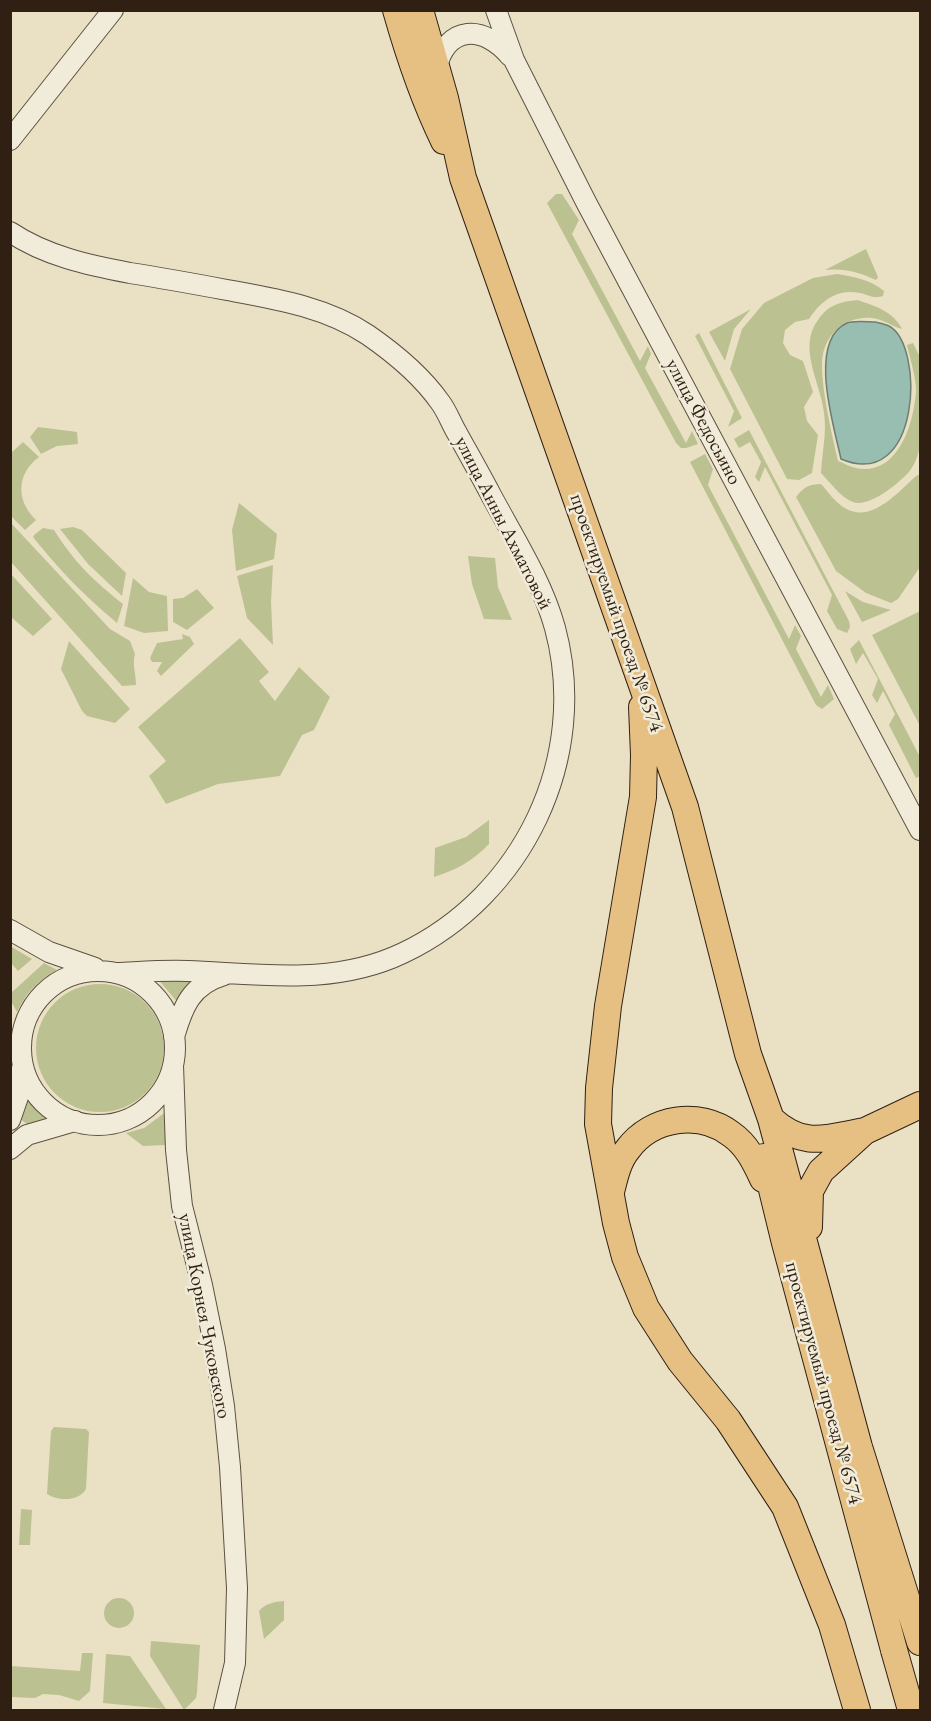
<!DOCTYPE html>
<meta charset="utf-8">
<style>
body{margin:0}
#map{position:relative;width:931px;height:1721px;overflow:hidden;background:#eae1c5;font-family:"EB Garamond",serif}
canvas{display:block}
.frame{position:absolute;inset:0;border:12px solid #301f13;pointer-events:none}
</style>
<div id="map">
<canvas width="931" height="1721"></canvas>
<div class="frame"></div>
</div>
<script>
const c = document.querySelector('canvas').getContext('2d');
c.lineJoin = 'round';
function paint(path, color) { c.fillStyle = color; c.fill(path, 'evenodd'); }
function trace(path, color, width, dash) { c.strokeStyle = color; c.lineWidth = width; c.lineCap = dash ? 'butt' : 'round'; c.setLineDash(dash || []); c.stroke(path); }
function label(font, color, halo, rows, align = 'center') {
  c.font = font + ' "EB Garamond",serif'; c.lineWidth = 5; c.setLineDash([]); c.textBaseline = 'middle'; c.strokeStyle = halo; c.fillStyle = color; for (const [text, x, y, turn = 0] of rows) {
    c.save(); c.translate(x, y); c.rotate((+turn || 0) * Math.PI / 180); c.textAlign = isNaN(turn) ? turn : align; if (halo) c.strokeText(text, 0, 0); c.fillText(text, 0, 0); c.restore();
  }
}
paint(new Path2D(`
 M556 194H562L579 220 572 234 640 361 648 346 651 354 645 368 686 443 692 431 698 444 686 448H681L676 443 547 203Z
 M866 249 878 277 876 280C859 272 843 268 825 270Z
 M837 274C854 277 870 279 884 291L883 296C874 299 869 295 860 293 837 288 821 301 809 319L795 322 785 330 783 343 790 355 803 361 813 392 804 407 807 421 818 435 812 473 799 480 787 479 730 369 742 329 764 303 813 278Z
 M857 300C875 306 893 311 902 329 891 326 883 319 872 318 843 316 822 337 822 365 822 393 832 434 838 461 844 463 850 467 856 468 898 477 914 423 916 391 916 376 910 359 907 345L913 343 920 357V446C918 456 915 464 909 472 898 484 869 508 853 502 840 497 830 482 821 473 822 453 827 433 824 413 821 383 797 348 818 320 828 305 840 302 857 300Z
 M751 309 734 329 725 361 709 332Z
 M699 333 742 418 728 427 734 411 695 336Z
 M38 427 77 432 78 444 57 446 41 454 30 437Z
 M749 430 849 621 850 627 847 633 837 629 827 611 832 595 765 467 759 482 755 477 761 462 750 442 739 448 734 439Z
 M23 442 39 457C16 474 16 501 36 520L25 530 10 515 11 453Z
 M705 454 713 469 708 485 789 639 795 625 801 636 796 649 821 697 828 685 834 699 822 709 816 705 690 462Z
 M920 474V567L898 599 891 603 866 593 836 571 796 497C804 487 809 484 821 484 827 490 831 497 837 502 866 530 895 495 916 476Z
 M239 503 277 534 274 559 236 571 232 530Z
 M10 522 110 629 130 641 135 654C132 665 136 673 136 685L122 686 11 562Z
 M73 527 82 530 126 573 122 596 88 564 60 529Z
 M43 528 54 530C74 562 94 581 123 604L117 623C84 595 61 572 33 537L34 535Z
 M468 556 495 558 498 587 512 620 484 619 472 584Z
 M273 565 271 602 273 645 247 618 237 576Z
 M10 573 52 619 33 636 11 617Z
 M133 578 149 592 167 596 168 631 144 633 124 626Z
 M197 589 214 608 187 630 173 622V599L183 598Z
 M845 591 863 602 891 610 862 622Z
 M920 611V726L872 635Z
 M182 634 190 637 194 644 161 676 157 671 162 662H152L150 658 157 643 183 639Z
 M240 638 269 672 259 681 275 701 299 667 330 697 314 730 302 735 280 776 218 784 166 804 149 776 166 761 138 727Z
 M859 640 920 757V776L916 778 889 725 895 714 883 691 877 703 872 695 878 679 863 653 856 664 850 649Z
 M69 641 130 709 115 723 87 716 82 711 61 669Z
 M489 820V844C473 861 456 870 434 877L435 848 466 837Z
 M10 946 32 959 18 971 11 963Z
 M44 963 57 970C38 981 26 992 17 1012L11 1001V993Z
 M157 978 194 979 179 1004Z
 M36 1048a64 64 0 1 1 128 0a64 64 0 1 1-128 0Z
 M27 1098 47 1118 28 1125 19 1118Z
 M167 1111 166 1145 143 1146 126 1133 144 1128Z
 M54 1427 86 1429 89 1432 86 1489C79 1502 57 1501 47 1494L51 1431Z
 M21 1509 32 1510 30 1545H19Z
 M104 1613a15 15 0 1 1 30 0a15 15 0 1 1-30 0Z
 M284 1601V1620L264 1639 259 1611C266 1603 274 1602 284 1601Z
 M151 1641 200 1645 197 1692 196 1698 184 1710 150 1656Z
 M82 1653H93L90 1691 79 1701 59 1695 43 1694 35 1698 11 1697V1666L80 1671Z
 M106 1654 130 1656 166 1709 103 1703Z`), '#bcc191');
const water = new Path2D(`
 M875 322C879 323 885 324 889 326 925 345 921 493 841 459 834 426 807 341 847 323 854 320 868 322 875 322Z`);
paint(water, '#98beb1');
trace(water, '#6e7e72', 1.5);
const minor = new Path2D(`
 M496 10 514 60 586 202 920 830
 M436 69C447 24 484 25 510 56
 M10 140 113 10
 M10 232C46 256 88 265 130 273 162 278 195 284 227 290 276 299 326 307 368 335 394 353 421 375 440 402 447 411 451 423 457 433 468 453 480 474 491 495 514 538 542 581 555 628 590 758 523 896 403 953 334 986 261 974 188 971 164 970 140 972 117 973
 M10 930 49 952 95 968
 M21 1048a77 77 0 1 1 154 0a77 77 0 1 1-154 0Z
 M174 1037C183 1006 191 985 224 975
 M173 1065 176 1150 182 1206 202 1285 215 1349 224 1406 230 1467 237 1588 235 1663 224 1710
 M10 1120 18 1097 22 1068
 M10 1149 27 1135 75 1121`);
const major = new Path2D(`
 M396 10C409 56 423 98 444 141
 M420 10 445 98 463 178 685 807 748 1054 771 1119 859 1447 920 1642
 M642 707 644 755 643 797 608 1006 599 1088 598 1124 616 1223 625 1257 646 1308 680 1361 728 1420 785 1507 832 1625 857 1710
 M771 1119C804 1149 826 1138 865 1131
 M764 1157 785 1243 894 1650
 M611 1192C615 1176 618 1161 628 1149 652 1117 699 1110 731 1134 747 1145 755 1162 763 1179
 M809 1227 810 1191 821 1171 865 1131 920 1105`);
trace(minor, '#5e5040', 22);
trace(major, '#301f13', 28);
trace(minor, '#f1ecd9', 20);
trace(major, '#e5c082', 26);
const majorBridge = new Path2D(`
 M894 1650 911 1710`);
trace(majorBridge, '#301f13', 28, []);
trace(majorBridge, '#e5c082', 26);
label('20px', '#301f13', '#f1ecd9', [
 ["улица Федосьино",703,422,62],
 ["улица Анны Ахматовой",503,523,63],
 ["проектируемый проезд № 6574",616,613,71],
 ["улица Корнея Чуковского",204,1316,79],
 ["проектируемый проезд № 6574",823,1383,75]
]);
</script>
